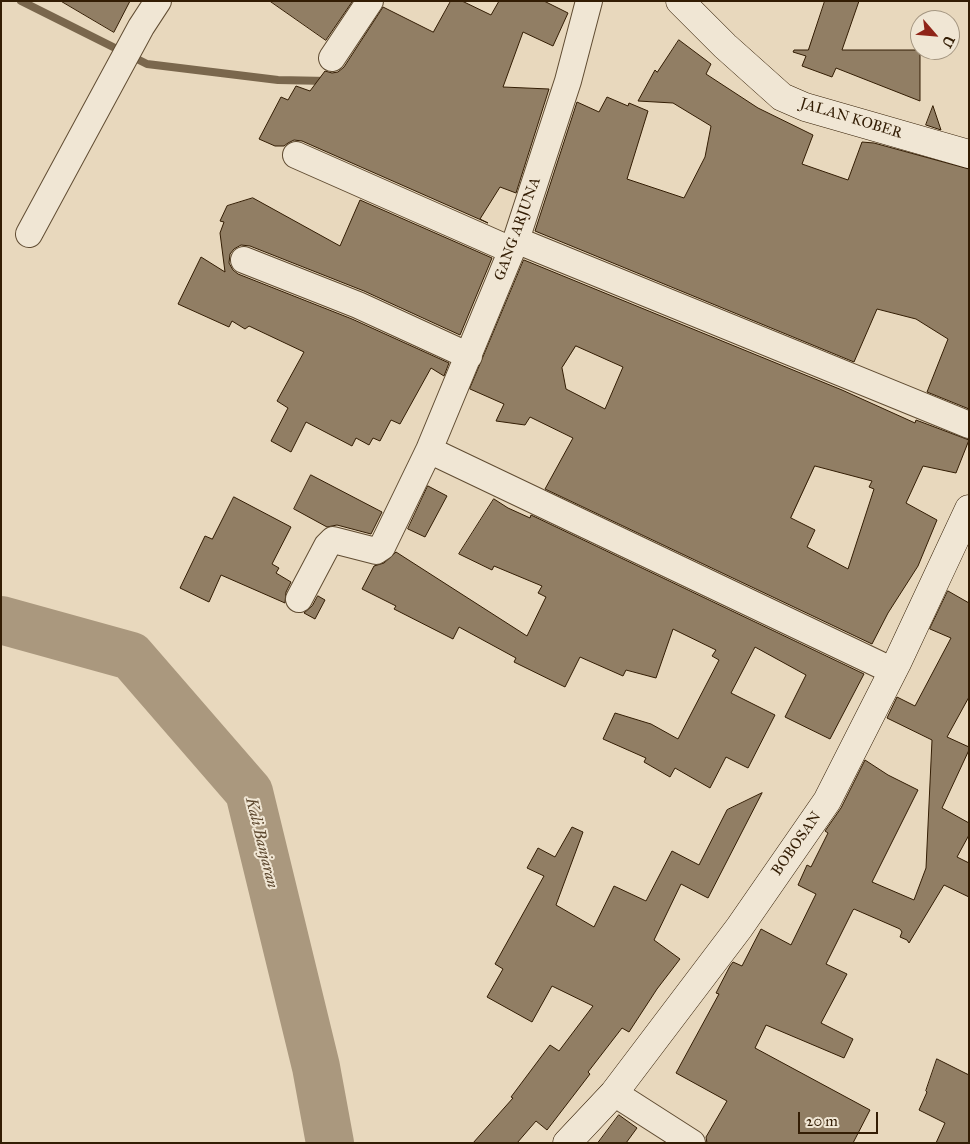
<!DOCTYPE html>
<style>
body{margin:0}
#map{position:relative;width:970px;height:1144px;overflow:hidden;background:#e8d8bd;font-family:"IM FELL Great Primer",serif}
canvas{display:block}
.frame{position:absolute;inset:0;border:2px solid #331d04;pointer-events:none}
.north{position:absolute;left:910px;top:10px;width:50px;height:50px;box-sizing:border-box;background:#f0e6d4;border:1px solid #a49681;border-radius:50%;rotate:117deg;font-size:14px;font-weight:700;line-height:20px;text-align:center;color:#331d04}
.north::after{content:'';display:block;margin:auto;width:18px;height:22px;background:#8f2418;clip-path:polygon(50% 0,100% 100%,50% 72%,0 100%)}
.scale{position:absolute;left:798px;top:1112px;width:80px;height:22px;box-sizing:border-box;border:2px solid #331d04;border-top:0;padding-left:6px;font-size:15px;line-height:18px;white-space:nowrap;color:#331d04;-webkit-text-stroke:4px #f0e6d4;paint-order:stroke}
</style>
<div id="map">
<canvas width="970" height="1144"></canvas>
<div class="frame"></div>
<div class="north">U</div>
<div class="scale">20 m</div>
</div>
<script>
const c = document.querySelector('canvas').getContext('2d');
c.lineJoin = 'round';
function trace(path, color, width, dash) { c.strokeStyle = color; c.lineWidth = width; c.lineCap = dash ? 'butt' : 'round'; c.setLineDash(dash || []); c.stroke(path); }
function paint(path, color) { c.fillStyle = color; c.fill(path, 'evenodd'); }
function label(font, color, halo, rows, align = 'center') {
  c.font = font + ' "IM FELL Great Primer",serif'; c.lineWidth = 4; c.setLineDash([]); c.textBaseline = 'middle'; c.strokeStyle = halo; c.fillStyle = color; for (const [text, x, y, turn = 0] of rows) {
    c.save(); c.translate(x, y); c.rotate((+turn || 0) * Math.PI / 180); c.textAlign = isNaN(turn) ? turn : align; if (halo) c.strokeText(text, 0, 0); c.fillText(text, 0, 0); c.restore();
  }
}
trace(new Path2D(`
 M21 1 147 64 278 80 328 81`), '#7a674d', 8);
trace(new Path2D(`
 M1 620 131 656 249 792 316 1067 330 1143`), '#aa987e', 48);
const building = new Path2D(`
 M61 1H130L114 32Z
 M270 1H351L352 2 326 40Z
 M451 1H462L491 15 499 1H544L568 13 553 46 523 32 503 87 549 89 516 193 500 187 480 219 488 223 302 141 294 140 288 143 284 146H275L259 139 281 97 288 100 296 86 310 91 325 71 332 73 338 72 344 67 383 7 433 32Z
 M825 1H859L842 50H920V101L836 68 832 77 802 66 806 56 793 52 794 50H808Z
 M679 40 711 64 706 74 758 108 813 135 802 164 848 180 862 142 874 143 969 169V409L927 392 948 339 916 319 877 309 854 362 535 231 577 102 599 112 607 97 628 106 629 103 648 111 627 179 684 198 705 157 711 126 673 103 638 101 655 70 657 72Z
 M933 106 941 130 926 125Z
 M253 198 340 246 360 200 492 258 460 335 364 291 250 246 241 245 234 249 230 254 229 263 233 270 238 274 352 319 449 363 444 376 431 368 400 424 391 420 380 441 373 438 369 445 356 438 352 446 306 422 291 452 271 441 288 408 277 401 304 352 249 326 245 329 232 321 229 327 178 304 201 257 225 272 220 233 224 222 220 221 227 206Z
 M524 260 842 390 915 423 916 420 969 440 956 473 923 466 906 503 937 520 918 566 888 613 872 644 545 489 573 438 530 417 525 425 496 421 504 404 470 389ZM576 346 623 367 605 409 566 389 562 368ZM815 466 872 481 869 487 874 489 848 569 807 547 815 530 791 518Z
 M311 475 382 512 371 534 337 525 327 527 294 509Z
 M428 486 447 496 425 537 408 529Z
 M234 497 291 527 272 564 279 568 276 573 291 582 286 592 285 603 221 575 209 602 180 588 205 536 212 539Z
 M494 499 508 508 530 518 531 515 864 674 830 739 785 717 806 675 755 647 731 693 775 715 748 768 726 757 710 788 675 768 670 777 644 762 646 758 603 739 615 713 651 724 678 739 719 660 712 656 716 650 673 629 656 678 626 670 623 676 580 657 565 687 514 662 516 658 459 627 453 639 394 609 396 606 362 589 374 566 384 563 396 552 527 636 546 597 538 593 542 586 494 566 492 570 459 554Z
 M948 591 969 603V697L947 737 969 747V750L942 808 969 823V835L957 857 969 863V897L944 885 909 943 907 940 900 937 902 932 900 929 854 909 853 910 826 964 847 974 821 1023 853 1039 844 1058 766 1025 755 1048 870 1110 853 1143H707L706 1137 727 1101 676 1073 719 994 716 993 730 966 733 962 742 966 761 929 791 945 816 894 798 885 807 865 811 867 828 833 825 831 841 808 865 760 888 775 918 790 872 882 914 900 926 868 932 740 887 718 897 697 915 706 951 638 930 629Z
 M318 596 325 600 315 619 304 613 312 606Z
 M762 793 708 898 681 884 654 940 680 959 657 989 629 1032 622 1028 588 1072 590 1074 547 1130 536 1121 517 1143H473L513 1098 511 1097 550 1045 559 1051 593 1006 552 986 532 1022 487 997 503 969 495 964 544 876 527 868 538 848 555 857 572 827 583 832 556 905 594 927 614 886 646 901 672 851 699 865 727 810Z
 M937 1059 969 1075V1143H936L945 1123 919 1110 927 1092 926 1091Z
 M619 1115 637 1128 626 1143H598Z`);
paint(building, '#917e64');
trace(building, '#331d04', 1);
const street = new Path2D(`
 M332 58 370 1
 M296 155 511 250
 M29 234 141 27 158 1
 M516 240 969 425
 M244 260 358 305 469 356
 M429 450 893 671
 M299 599 327 546 333 540 376 551 382 547 429 450 516 240 568 81 589 1
 M614 1093 692 1143`);
const secondary = new Path2D(`
 M680 1 725 46 782 97 805 107 969 154
 M567 1143 614 1093 739 928 827 801 897 663 969 509`);
trace(street, '#604c32', 28);
trace(secondary, '#331d04', 29);
trace(street, '#f0e6d4', 26);
trace(secondary, '#f0e6d4', 28);
label('15px', '#331d04', '#f0e6d4', [
 ["JALAN KOBER",851,119,17],
 ["GANG ARJUNA",518,229,-70],
 ["BOBOSAN",797,844,-55]
]);
label('italic 16px', '#5d482f', '#f0e6d4', [
 ["Kali Banjaran",261,843,76]
]);
</script>
